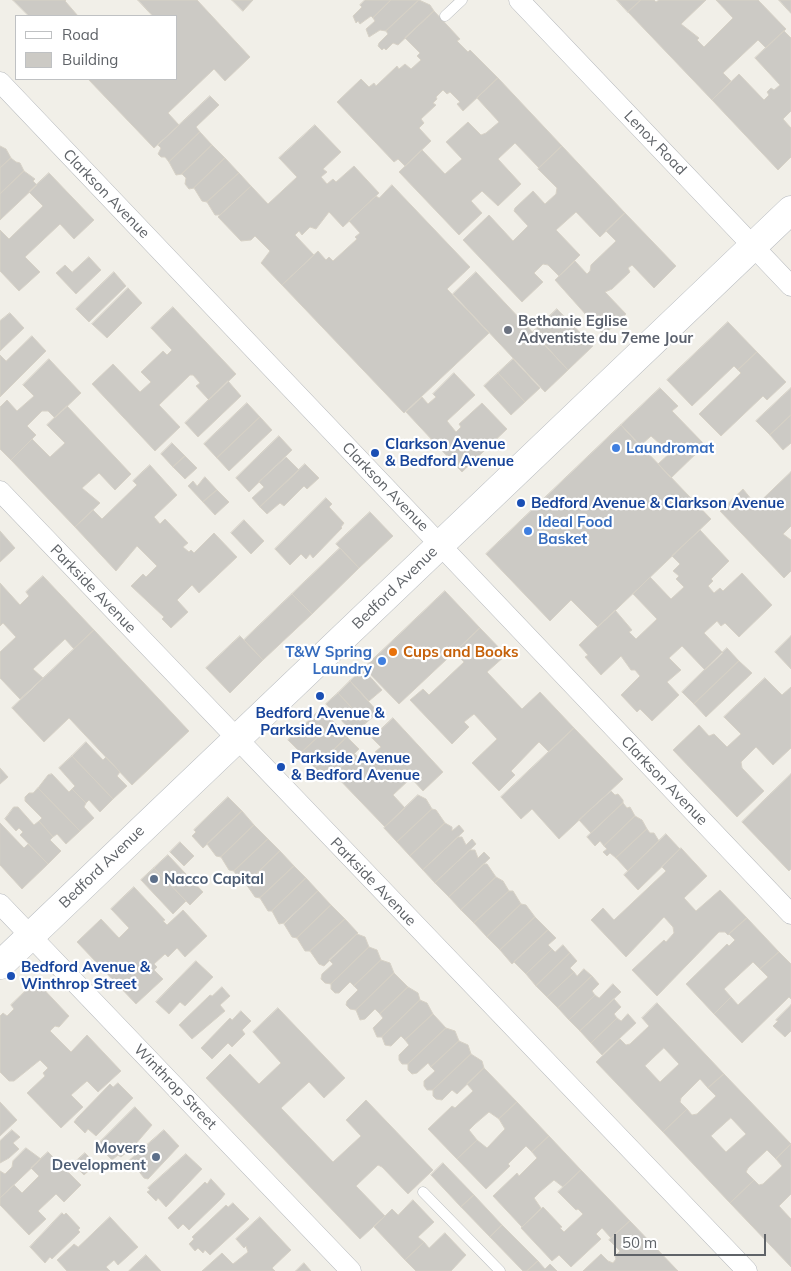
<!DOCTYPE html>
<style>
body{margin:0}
#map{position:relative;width:791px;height:1271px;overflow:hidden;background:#f1efe8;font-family:Mulish,sans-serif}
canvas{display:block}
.legend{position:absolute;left:15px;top:15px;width:162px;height:65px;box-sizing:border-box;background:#fff;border:1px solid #bfc1c3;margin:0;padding:6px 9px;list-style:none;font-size:15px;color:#5f6368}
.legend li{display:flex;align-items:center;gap:10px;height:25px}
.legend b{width:25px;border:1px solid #bfc1c3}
.scale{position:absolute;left:614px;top:1234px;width:152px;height:22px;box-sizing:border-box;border:2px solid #5f6368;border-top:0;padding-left:6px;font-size:15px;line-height:18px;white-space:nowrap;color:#5f6368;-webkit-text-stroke:4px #fff;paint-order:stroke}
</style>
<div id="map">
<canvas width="791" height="1271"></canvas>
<ul class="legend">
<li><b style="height:6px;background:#fff"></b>Road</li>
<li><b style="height:14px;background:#cccac5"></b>Building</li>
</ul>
<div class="scale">50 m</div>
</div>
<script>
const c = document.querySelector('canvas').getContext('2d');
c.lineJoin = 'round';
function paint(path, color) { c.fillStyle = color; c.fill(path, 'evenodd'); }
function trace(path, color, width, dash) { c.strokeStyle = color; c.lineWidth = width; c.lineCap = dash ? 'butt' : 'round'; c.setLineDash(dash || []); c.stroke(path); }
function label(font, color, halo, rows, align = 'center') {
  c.font = font + ' Mulish,sans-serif'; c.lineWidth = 4.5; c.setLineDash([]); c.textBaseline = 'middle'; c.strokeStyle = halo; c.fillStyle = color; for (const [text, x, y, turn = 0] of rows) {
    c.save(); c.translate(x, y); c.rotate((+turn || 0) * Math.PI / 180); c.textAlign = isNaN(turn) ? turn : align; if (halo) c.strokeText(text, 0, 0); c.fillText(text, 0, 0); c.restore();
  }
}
const building = new Path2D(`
 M13 0H66L65 1 78 16H29Z
 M138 0H197L250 57 225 81 214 69 168 113 179 125 154 148 88 79H176V16H153Z
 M232 0H253L243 11Z
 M365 0H391L373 18 371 16 360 24 358 21 356 23 353 16 362 7 360 5Z
 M391 0H419L386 31 380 30 369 37 366 29 375 21 373 18Z
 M419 0 430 5 434 11 398 45 393 43 386 50 384 48 382 50 378 46 379 43 388 34 386 31Z
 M617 0H641L628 12Z
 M641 0H654L656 2 659 0H706L681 24 699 38 697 40 704 47 733 18 716 0H758L786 29 766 48 758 40 723 73 731 81 712 100 628 12Z
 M779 0H791V13Z
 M434 11 460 39 457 41 468 52 470 50 498 78 463 111 457 104 460 102 450 92 447 94 443 90 436 97 437 99 433 103 436 105 421 119 424 123 419 128 431 141 405 166 398 159 394 162 337 102 361 79 369 87 374 83 376 86 397 66 399 69 405 64 411 69 421 60 417 56 420 53 405 38Z
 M784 31 791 38V111L783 119 791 128V157L778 170 712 100 739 74 764 100 769 95 767 92 771 88 774 90 780 85 755 58Z
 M498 78 562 146 539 168 515 143 498 159 521 184 498 206 482 191 471 201 482 213 459 235 399 172 422 150 445 174 462 159 446 142 468 122 481 135 486 133 499 122 477 98Z
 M210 96 219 105 196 127 200 132 169 162 165 157H161L158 154 161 148 158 145Z
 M315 125 341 152 323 169 327 172 321 177 327 184 333 179 336 182 354 166 379 193 343 227 329 212 316 229 310 227 302 235 299 231 295 235 314 255 282 285 261 263 270 251 255 236 251 240 241 241 218 217 251 186 268 204 297 177 279 158Z
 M200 132 212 145 182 174 176 175 169 162Z
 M212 145 225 158 194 188 189 189 185 184 186 178 182 174Z
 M0 146 6 149 11 158 0 168Z
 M562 146 625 213 600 237 576 212 556 230 580 255 559 276 548 265 543 264 534 273 543 282 522 302 463 240 489 215 513 241 528 226 514 211 515 208 533 191 545 204 556 194 557 188 538 169Z
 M11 158 16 162 20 163 24 171 0 194V168Z
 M225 158 239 173 207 202 202 201 194 188Z
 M24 171 35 179 33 181 37 185 0 220V194Z
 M49 173 94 220 74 239 60 224 25 257 40 272 19 291 0 271V230L9 239 43 206 29 192Z
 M239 173 251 186 220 215H215L207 202Z
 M392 185 470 267 447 289 489 333 404 413 282 285 318 251 326 260 329 257 333 261 357 239 355 237 360 233 349 221 376 196 379 198Z
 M625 213 676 266 654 288 632 265 628 268 630 272 612 289 605 292 626 314 604 335 555 280 575 261 587 274 590 271 591 265 616 241 606 231Z
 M89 257 101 270 76 294 56 273 65 265 72 272Z
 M114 272 126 286 89 322 76 309Z
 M476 272 568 370 545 392 453 294Z
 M128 288 142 303 107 338 92 324Z
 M173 307 236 374 209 400 196 386 200 383 193 375H190L159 405 180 427 155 451 92 384 113 364 140 392 151 382 141 372 163 351 167 355 172 350 151 328Z
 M557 309 593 346 568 370 533 332Z
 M10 313 24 328 0 351V321Z
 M728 322 757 352 738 370 734 366 692 406 667 380Z
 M32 336 46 351 0 397V355L6 361Z
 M757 352 786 382 767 400 763 396 721 436 699 414 741 373 738 370Z
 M49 359 81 393 55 418 48 411H42L27 426 36 435 11 460 0 449V407L7 400 17 411 34 396 23 385Z
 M513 359 540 388 525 402 498 373Z
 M454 373 475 395 447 421 456 432 461 427 459 424 482 403 507 429 462 472 406 412 422 397 428 404 436 397 433 394Z
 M498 373 525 402 511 415 484 386Z
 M228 381 241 396 198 437 185 423Z
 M660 388 678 406 672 411 705 445 671 478 658 464 670 453 651 436 640 446 621 425Z
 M791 388V415L770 435 756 421Z
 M247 403 260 417 217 458 204 444Z
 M67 406 131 474 115 490 99 473 82 488 100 503 75 527 11 460 32 439 50 457 65 443 47 425Z
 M791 415V443L783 450 770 435Z
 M260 417 272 430 229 471 217 458Z
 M621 425 711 519 598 627 571 600 550 621 486 554Z
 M279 436 292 450 249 492 236 478Z
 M172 443 185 456 173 467 161 454Z
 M185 456 197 468 185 479 173 467Z
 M286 457 299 470 260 507 252 498 264 487 259 482Z
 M305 464 319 478 307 489 304 486 284 506 280 503 267 514 260 507Z
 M150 465 177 495 154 517 160 524 165 519 188 543 183 547 189 552 191 550 194 553 214 533 237 557 199 593 192 585 177 600 188 612 171 628 162 619 164 617 131 586 143 574 146 577 157 566 137 546 116 571 75 527 93 510 102 519 137 485 133 481Z
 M791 472V526L783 534 791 540V571L784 578 720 511 743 489 756 505Z
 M205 477 217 490 203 502 188 486 193 481 197 486Z
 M217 490 229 502 215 515 203 502Z
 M326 498 332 504 329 507 344 523 341 527 342 528 313 558 310 554 306 559 301 554 290 565 275 549Z
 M370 512 393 536 359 568 336 544Z
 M244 520 264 541 251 554 231 533Z
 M700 530 729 561 711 579 713 581 708 586 714 593 720 588 723 591 742 573 772 605 739 637 725 623 721 626 717 621 704 633 723 653 705 670 682 646 669 658 681 670 667 682 679 695 652 721 640 709 637 712 621 695 640 676 635 670H631L621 656 601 675 585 657 588 655 579 645 615 610 632 630 629 632 636 639 657 619 633 594 650 577 671 599 684 587 676 579 679 576 673 571 680 564 672 556Z
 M0 531 15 548 0 562Z
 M340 548 359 568 312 614 292 594Z
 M43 576 94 630 74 649 65 639 33 669 43 678 20 699 0 678V652L16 637 3 623 0 626V583L20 605 29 596 26 592Z
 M445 591 480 628 399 704 364 668Z
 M292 594 312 614 263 660 244 640Z
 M480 628 506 655 487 672 522 709 540 692 574 728 549 752 539 742 511 771 515 775 499 791 472 763 497 739 474 714 464 722 469 727 452 744 410 700 423 689 429 695 464 662 455 652Z
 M94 630 189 731 132 785 69 718 44 742 12 708Z
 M240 636 263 660 230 693 206 668Z
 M791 636V669L775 652Z
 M727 648 739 661 694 704 682 692Z
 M739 661 752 673 706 717 694 704Z
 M363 669 382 690 369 701 350 681Z
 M765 678 782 695 791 687V748L773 765 756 747 741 762 742 768 764 791 737 817 673 750 699 725 709 736 714 734 727 747 741 734 724 717Z
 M350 681 378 712 366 723 338 693Z
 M338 693 366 723 354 734 326 704Z
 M321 709 334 722 301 753 288 740Z
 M393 718 443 772 423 791 411 778 393 795 405 808 385 827 334 774 355 754 363 763 368 758 374 765 381 758 375 752 381 747 372 738Z
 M334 722 347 737 315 768 301 753Z
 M574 728 623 779 559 839 532 809 521 819 501 797Z
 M347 737 359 749 327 780 315 768Z
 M86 742 103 760 106 757 120 772 117 776 127 786 113 799 72 756Z
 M72 756 113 799 100 812 89 800 86 803 72 789 75 786 59 768Z
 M0 768 8 777 0 784Z
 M52 774 69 792 72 789 86 803 84 807 94 818 80 831 38 788 48 775Z
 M791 774V869L789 871 742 822Z
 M38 788 80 831 66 844 57 834 53 837 39 821 42 818 25 801V797L29 793H33Z
 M611 791 615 795 618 794 623 800V803L591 833 579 820Z
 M418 795 426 799 432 809 397 842 384 828Z
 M228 797 242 811 203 848 192 836 196 832 194 830Z
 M623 803 627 808 630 807 635 816 604 846 600 841 595 846 587 837Z
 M14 807H18L34 825 39 821 53 837 50 840 61 851 48 864 20 835 23 832 19 828 16 831 5 819Z
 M432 809 436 810 445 823 410 856 397 842Z
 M242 811 254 825 221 857 216 856 207 844Z
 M635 816 642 820 647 829 616 858 610 853 607 856 603 852 607 849 604 846Z
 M0 823 24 848 28 844 48 864 22 889 0 865Z
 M445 823 452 827V831L459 825 464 831 423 870 410 856Z
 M254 825 268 839 234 871 229 870 221 857Z
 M647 829 650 833H654L659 841 628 871 616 858Z
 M666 834 680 849 638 890 624 875Z
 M458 837H462L466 845 472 839 476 844 435 883 423 870Z
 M268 839 280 851 246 884H241L234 871Z
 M180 842 194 856 184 866 170 852Z
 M681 848 707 876 684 898 696 911 720 890 747 918 728 935 725 932H719L657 996 632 970 664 940 666 942 674 933 673 927 664 917 626 957 591 920 603 908 614 920 666 871 662 867Z
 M470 850H475L478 858 484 852 490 858 449 897 435 883Z
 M280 851 294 866 260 898 255 897 246 884Z
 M168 855 203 892 190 905 154 868Z
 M484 864H487L496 877 461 910 449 897Z
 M294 866 306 878 272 911H268L260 898Z
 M154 868 186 901 173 914 141 880Z
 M496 877 503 881 509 891 474 923 461 910Z
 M306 878 318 891 284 923 279 924 272 911Z
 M134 887 165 920 163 921 167 925 183 910 207 936 185 957 177 948 168 957 165 954 154 964 157 967 154 970 163 979 136 1004 77 942 101 919 119 938 129 928 111 909Z
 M318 891 331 905 297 938 292 937 284 924Z
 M509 891H513L521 904 487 937 474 923Z
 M521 904 526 905 535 917 500 950 487 937Z
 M331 905 345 919 310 951H305L297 938Z
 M535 917 548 930 512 964 500 950Z
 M747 918 779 952 760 969 753 962 724 989 731 997 714 1014 686 984 727 944 729 946 735 940 729 934Z
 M345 919 358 933 324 966 319 964 310 951Z
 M548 930 556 938 548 945 552 949 526 974 514 962Z
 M357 934 365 937 369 947 331 984 325 983 321 979 322 974 333 964 329 960Z
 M563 945 570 953 536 986 526 974 552 949 555 952Z
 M369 947 377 950 381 960 354 986 350 982 339 993H335L331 989V984Z
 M779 952 791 964V999L789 997 742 1043 714 1014 731 997 738 1005 768 977 760 969Z
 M570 953 577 961 570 968 574 972 547 997 536 986Z
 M381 960 390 963 394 973 356 1010 350 1009 346 1005 347 1001 358 990 354 986Z
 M196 961 213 977 185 1006 180 1002 169 1014 156 1002Z
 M584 969 592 976 558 1008 547 997 574 972 577 976Z
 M394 973 408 987 380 1014 375 1009 365 1019 360 1020 356 1010Z
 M592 976 599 984 592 991 595 995 569 1020 558 1008Z
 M36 981 69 1016 59 1027 55 1026 50 1031 71 1052 87 1035 121 1071 98 1092 87 1081 71 1095 83 1107 61 1128 27 1093 45 1076 43 1073 48 1068 40 1060 14 1081H9L0 1072V1016L3 1013 7 1016 14 1009 11 1005Z
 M613 984 621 992 580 1031 569 1020 595 995 599 998Z
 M222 987 230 996 220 1005 225 1011 192 1039 179 1025 210 995 212 996Z
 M408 987 418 993 420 1000 382 1037H377L373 1028 383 1018 380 1014Z
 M614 999 621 1007 614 1014 617 1018 591 1043 580 1031Z
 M420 1000 427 1003 433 1014 405 1040 401 1036 391 1046 385 1045 382 1037Z
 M657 1003 724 1074 708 1088 700 1079 681 1098 680 1102 687 1109 663 1132 596 1062 620 1039 626 1045 630 1044 649 1026 642 1018ZM664 1048 679 1064 660 1082 645 1066Z
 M791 1005V1031L785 1037 773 1026 778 1021 776 1020Z
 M278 1008 345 1078 324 1098 309 1082 281 1108 333 1162 361 1136 346 1120 366 1100 433 1170 408 1194 382 1167 378 1165 356 1186 385 1216 360 1239 206 1078 230 1054 259 1084 281 1063 253 1032Z
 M241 1011 251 1021 242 1030 245 1034 232 1047 228 1043 212 1059 201 1048 230 1018 232 1020Z
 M433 1014 446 1028 408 1064H402L399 1060V1055L409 1045 405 1040Z
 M628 1014 636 1023 602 1055 591 1043 617 1018 621 1021Z
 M446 1028 455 1031 459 1041 431 1067 428 1063 417 1073 412 1074 408 1070V1064Z
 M459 1041 468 1045 471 1054 433 1090H427L424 1086V1081L435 1071 431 1067Z
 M471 1054 482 1061 484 1068 457 1094 452 1090 442 1100 436 1099 433 1096V1090Z
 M484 1068 517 1102 499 1119 489 1112 475 1124 469 1130 477 1140 457 1159 428 1129 452 1106 455 1108 473 1091 467 1084Z
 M724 1074 791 1144 776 1159 767 1150 748 1168 746 1172 754 1180 730 1203 663 1132 687 1109 692 1115 697 1114 716 1096 708 1088ZM731 1118 746 1134 726 1152 711 1136Z
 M118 1083 133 1098 96 1136 88 1129 85 1133 74 1122 77 1118 110 1084 113 1087Z
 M0 1102 17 1120 0 1136Z
 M517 1102 549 1136 532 1152 526 1146 508 1164 510 1166 486 1189 457 1159 477 1140 487 1148 505 1129 499 1119Z
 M135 1107 152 1125 134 1146 121 1157 118 1155 112 1160 97 1145Z
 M12 1130 20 1137 13 1143 19 1149 9 1158 0 1163V1141Z
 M164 1130 179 1146 148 1179 144 1178 130 1160Z
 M549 1136 581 1170 563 1187 554 1180 540 1192 534 1198 541 1208 522 1227 493 1196 517 1173 519 1176 537 1158 532 1152Z
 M791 1144V1194L779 1206 791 1219V1267L730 1203 754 1180 759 1185 763 1184 782 1166 776 1159Z
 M26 1148 41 1159 0 1198V1171L5 1174 12 1167 13 1161Z
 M48 1152 81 1185 64 1202 56 1194 38 1211 46 1219 29 1235 0 1205V1198L14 1185 22 1193 39 1176 31 1168Z
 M85 1153 96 1164 84 1175 73 1164Z
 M186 1154 202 1169 166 1207 158 1198 156 1201 147 1192 150 1190 148 1188Z
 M443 1163 474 1195 461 1207 431 1175Z
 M581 1170 630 1221 611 1238 602 1228 596 1234 601 1239 571 1267 559 1255 552 1261 521 1228 543 1207 562 1227 560 1228 564 1232 583 1214 578 1209 576 1210 558 1192Z
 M211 1179 225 1194 221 1199 189 1230 183 1224 178 1229 168 1218 205 1182 207 1184Z
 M474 1195 502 1225 490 1237 461 1207Z
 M413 1200 434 1222 418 1237 424 1242 405 1260 374 1227 392 1209 398 1215Z
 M233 1203 249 1219 210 1255 205 1250 203 1253 198 1248 195 1251 189 1244 194 1239 192 1237 226 1205 228 1207Z
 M62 1213 64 1215 66 1213 80 1228 78 1230 80 1232 52 1259 50 1257 45 1263 30 1247Z
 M110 1217 138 1247 118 1265 114 1260 106 1267 110 1271H67L57 1260 74 1244 78 1247Z
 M260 1217 291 1250 272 1268 275 1271H202L222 1253 233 1264 248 1252 246 1246 244 1248 236 1239Z
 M630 1221 678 1271H583L601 1254 608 1261 613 1263 616 1259 615 1256 620 1251 609 1240Z
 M502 1225 538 1261 527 1271H523L490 1237Z
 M445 1233 466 1255 451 1271H416L405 1260 424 1242 429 1248Z
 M146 1255 161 1271H129Z
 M538 1261 545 1269 550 1264 557 1271H527Z
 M304 1263 311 1271H296Z`);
paint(building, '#cccac5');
trace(building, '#d6d1c6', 1);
const lane = new Path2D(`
 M445 16 462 0
 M423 1192 500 1271`);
const street = new Path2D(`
 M519 0 791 286
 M0 82 791 914
 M0 491 747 1271
 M0 904 351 1271`);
const secondary = new Path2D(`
 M0 965 791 210`);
trace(lane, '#b5b8bc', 11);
trace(street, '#b5b8bc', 21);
trace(secondary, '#b6babf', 29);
trace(lane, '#fff', 10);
trace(street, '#fff', 20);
trace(secondary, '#fff', 28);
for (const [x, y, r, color] of [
 [508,330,5,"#6b7280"],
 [616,448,5,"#3f7fe0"],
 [375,453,5,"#1a4fb4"],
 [521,503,5,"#1a4fb4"],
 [528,531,5,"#3f7fe0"],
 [393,652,5,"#e8710a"],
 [382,661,5,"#3f7fe0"],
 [320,696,5,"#1a4fb4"],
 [281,767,5,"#1a4fb4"],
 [154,879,5,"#5c6f8a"],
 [11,976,5,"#1a4fb4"],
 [156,1157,5,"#5c6f8a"]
]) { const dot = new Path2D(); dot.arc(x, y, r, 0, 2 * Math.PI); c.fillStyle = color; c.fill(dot); trace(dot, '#fff', 2); }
label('15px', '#5f6368', '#fff', [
 ["Lenox Road",655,143,46],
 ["Clarkson Avenue",106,194,46],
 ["Clarkson Avenue",385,487,46],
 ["Bedford Avenue",395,588,-44],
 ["Parkside Avenue",93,589,46],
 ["Clarkson Avenue",664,781,46],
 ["Bedford Avenue",102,867,-44],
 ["Parkside Avenue",373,882,46],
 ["Winthrop Street",175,1087,46]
]);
label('bold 15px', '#5b616d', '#fff', [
 ["Bethanie Eglise",518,321],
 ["Adventiste du 7eme Jour",518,338]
], 'left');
label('bold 15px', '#164399', '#fff', [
 ["Clarkson Avenue",385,444],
 ["& Bedford Avenue",385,461],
 ["Bedford Avenue & Clarkson Avenue",531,503],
 ["Bedford Avenue &",320,713,"center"],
 ["Parkside Avenue",320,730,"center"],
 ["Parkside Avenue",291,758],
 ["& Bedford Avenue",291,775],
 ["Bedford Avenue &",21,967],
 ["Winthrop Street",21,984]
], 'left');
label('bold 15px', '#366cbe', '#fff', [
 ["Laundromat",626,448],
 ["Ideal Food",538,522],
 ["Basket",538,539],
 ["T&W Spring",372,652,"right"],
 ["Laundry",372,669,"right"]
], 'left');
label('bold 15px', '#c56008', '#fff', [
 ["Cups and Books",403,652]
], 'left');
label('bold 15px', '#4e5e75', '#fff', [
 ["Nacco Capital",164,879],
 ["Movers",146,1148,"right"],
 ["Development",146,1165,"right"]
], 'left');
</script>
